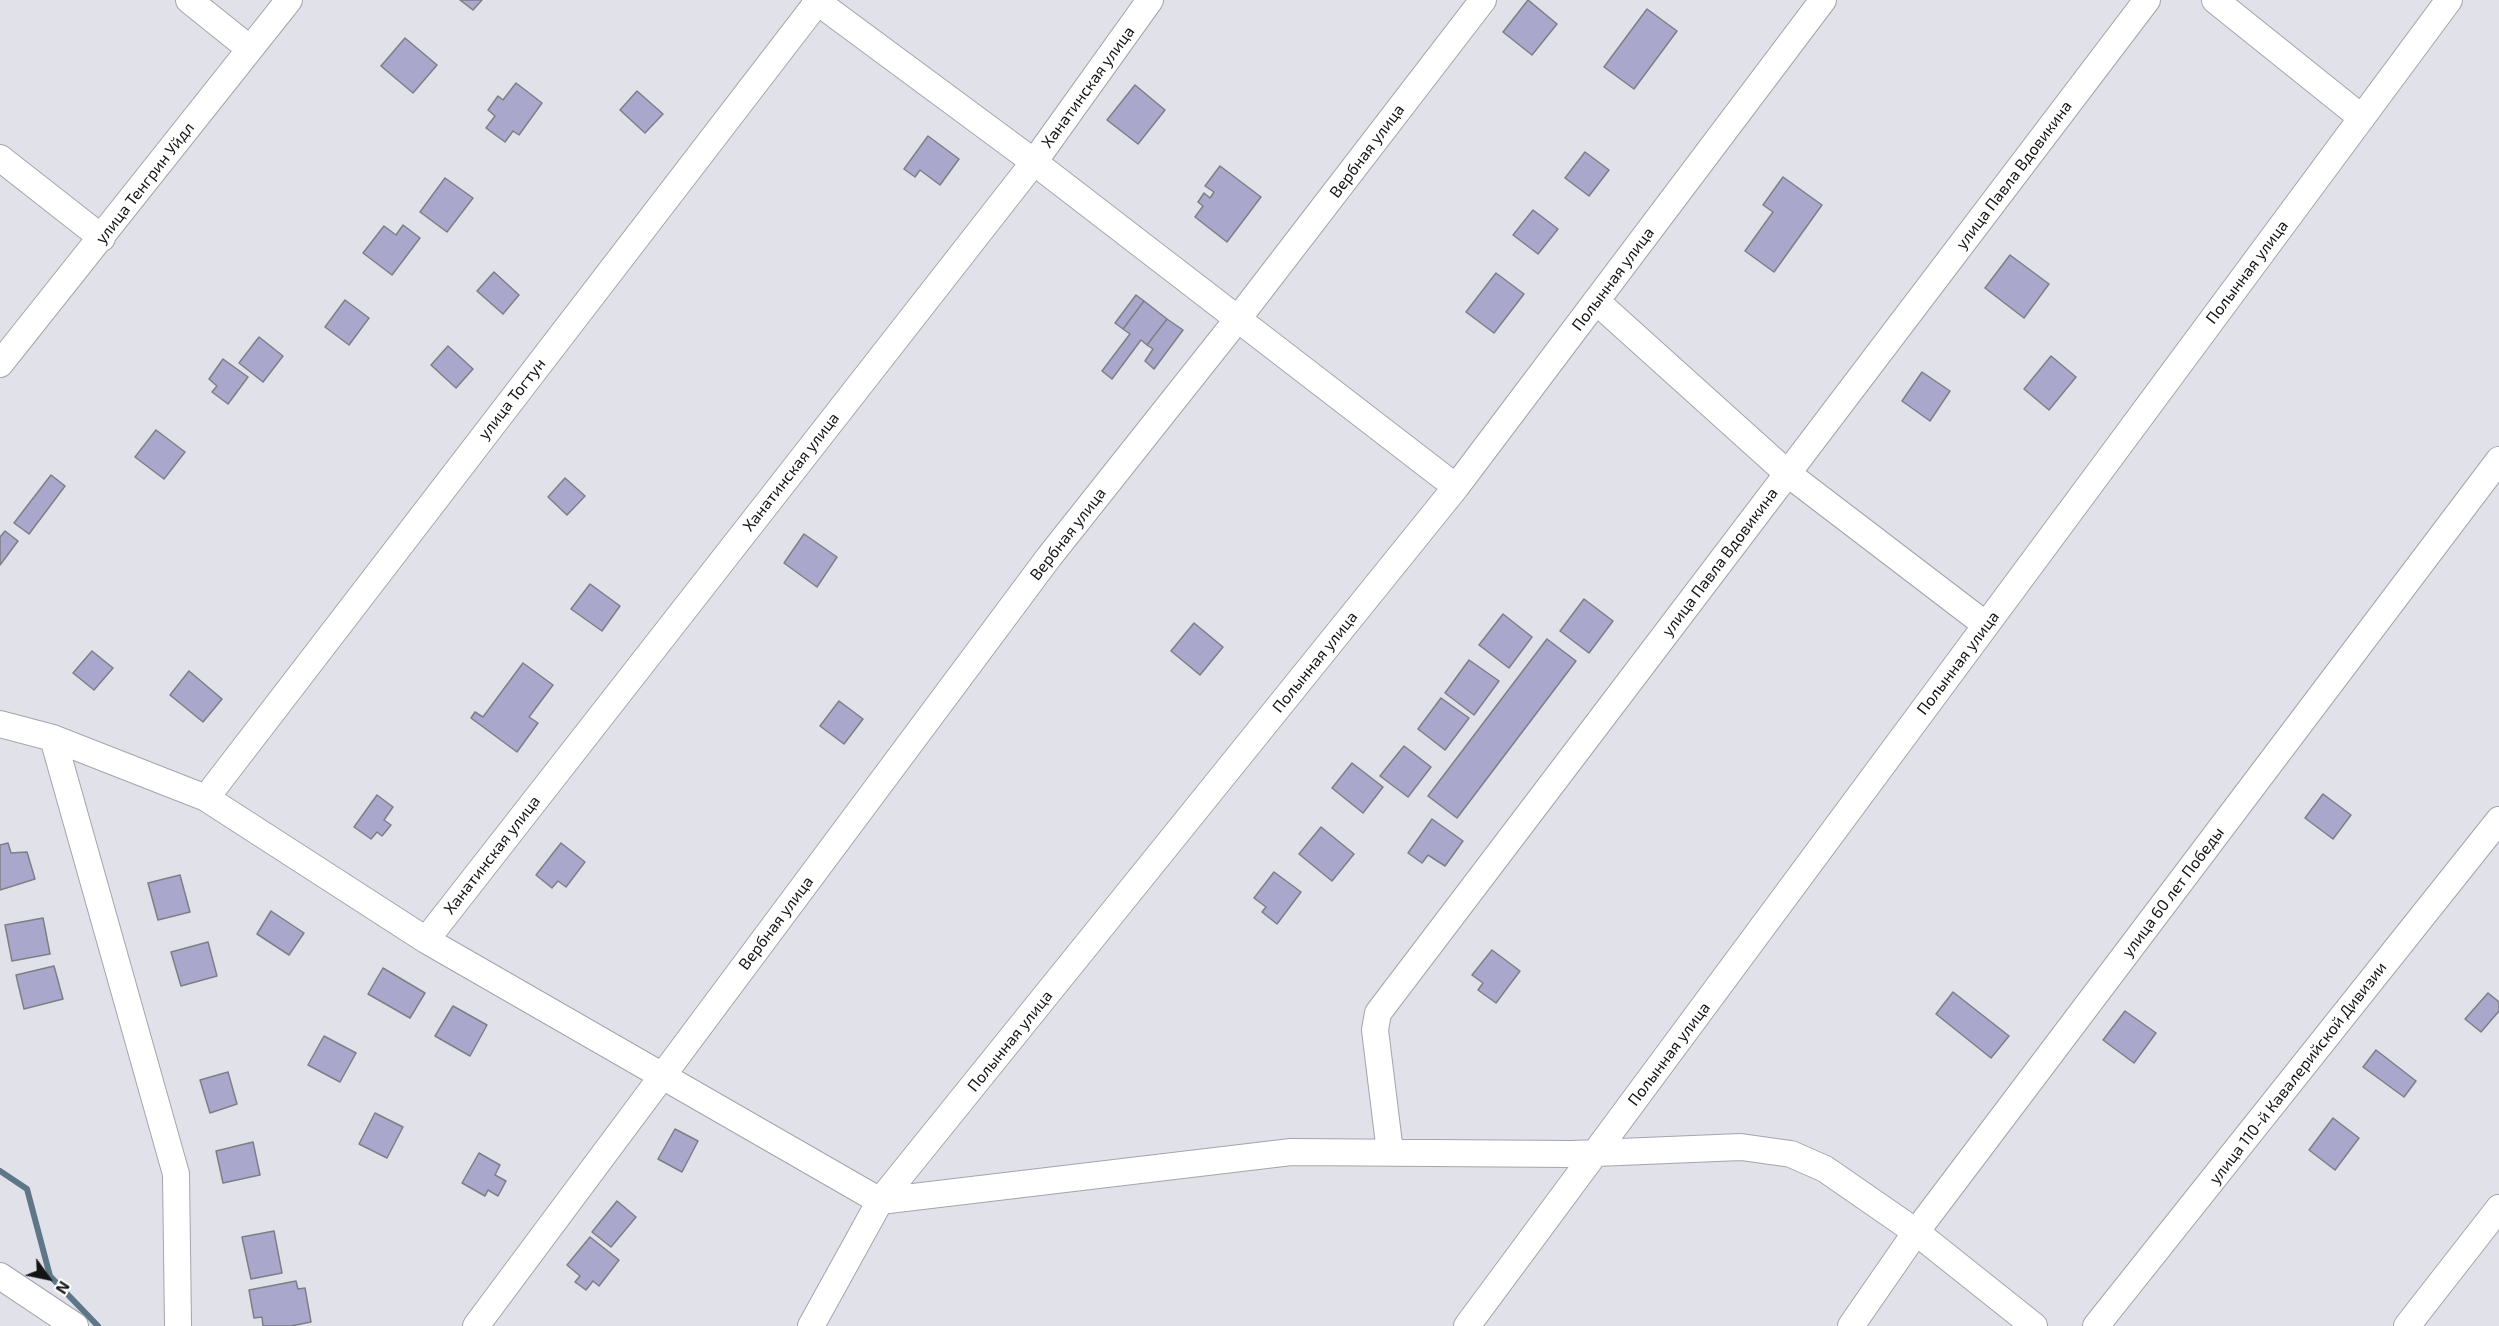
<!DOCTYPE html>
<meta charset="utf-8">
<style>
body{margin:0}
#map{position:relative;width:2499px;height:1326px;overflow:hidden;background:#e1e1ea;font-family:"Exo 2",sans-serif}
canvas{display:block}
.north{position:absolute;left:18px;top:1248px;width:60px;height:60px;-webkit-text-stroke:4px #fff;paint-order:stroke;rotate:123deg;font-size:16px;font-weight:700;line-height:24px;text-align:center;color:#141316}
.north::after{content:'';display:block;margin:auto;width:21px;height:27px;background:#141316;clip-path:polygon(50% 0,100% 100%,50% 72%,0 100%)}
</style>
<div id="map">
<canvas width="2499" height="1326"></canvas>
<div class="north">N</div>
</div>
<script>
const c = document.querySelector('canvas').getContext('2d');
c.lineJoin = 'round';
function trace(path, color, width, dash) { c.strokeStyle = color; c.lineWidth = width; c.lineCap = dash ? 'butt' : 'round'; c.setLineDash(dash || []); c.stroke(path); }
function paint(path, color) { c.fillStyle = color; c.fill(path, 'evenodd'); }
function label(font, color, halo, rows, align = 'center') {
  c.font = font + ' "Exo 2",sans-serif'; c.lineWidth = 4.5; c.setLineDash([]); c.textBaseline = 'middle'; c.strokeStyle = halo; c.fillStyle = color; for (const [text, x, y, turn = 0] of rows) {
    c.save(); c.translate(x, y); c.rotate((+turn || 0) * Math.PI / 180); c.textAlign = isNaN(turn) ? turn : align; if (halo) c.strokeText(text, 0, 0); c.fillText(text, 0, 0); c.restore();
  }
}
trace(new Path2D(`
 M0 1171 27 1189 50 1276 98 1326`), '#5f7689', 6);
const building = new Path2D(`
 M460 0H482L473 10Z
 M1528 0 1557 24 1532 55 1503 32Z
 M1647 9 1677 31 1634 89 1604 67Z
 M405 38 437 65 413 93 381 66Z
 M516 83 542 103 519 135 513 131 505 142 486 128 495 116 488 110 498 96 503 100Z
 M1135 85 1165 110 1138 144 1107 120Z
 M637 91 663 114 645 133 620 110Z
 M928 136 959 159 940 185 920 170 915 177 904 169Z
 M1585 152 1609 170 1589 196 1565 178Z
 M1220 166 1261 197 1227 242 1195 217 1203 206 1198 202 1204 193 1210 198 1214 192 1205 186Z
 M1783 177 1822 205 1774 272 1745 251 1773 212 1763 205Z
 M445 178 473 198 447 232 420 212Z
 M1533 210 1558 229 1538 254 1513 235Z
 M403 225 420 238 392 275 363 253 384 226 396 235Z
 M2010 255 2049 284 2024 318 1985 288Z
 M494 272 519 295 503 314 477 291Z
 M1496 273 1524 294 1494 333 1466 312Z
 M1136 295 1144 301 1123 329 1115 323Z
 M345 300 369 318 349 345 325 327Z
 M1144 301 1167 319 1147 345 1141 340 1112 379 1102 371 1130 334 1123 329Z
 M1167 319 1183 330 1154 369 1145 361 1153 349 1147 345Z
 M259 337 283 356 263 382 239 363Z
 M448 346 473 369 456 388 431 365Z
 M2051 356 2076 377 2049 410 2024 389Z
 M223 359 248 377 228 404 212 392 217 386 209 379Z
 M1922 372 1950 391 1930 421 1902 401Z
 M156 430 185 452 164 479 135 457Z
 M51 475 65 486 29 534 14 523Z
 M565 478 585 496 567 515 548 497Z
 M5 531 18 541 0 565V537Z
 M804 534 837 557 817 587 784 563Z
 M590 584 620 606 602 631 571 609Z
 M1584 599 1613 621 1589 653 1560 631Z
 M1503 614 1532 637 1509 668 1479 645Z
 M1194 623 1223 647 1200 675 1171 651Z
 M1547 639 1576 661 1457 818 1428 796Z
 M92 651 113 668 94 690 73 673Z
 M1469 660 1499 681 1474 715 1445 693Z
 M523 663 553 685 529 717 538 723 517 752 471 718 475 712 483 717Z
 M189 671 222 699 203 722 170 695Z
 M1441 698 1469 718 1445 750 1418 729Z
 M839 701 863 719 844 744 820 726Z
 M1404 746 1431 767 1408 797 1380 776Z
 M1352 763 1383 787 1363 813 1332 788Z
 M2323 794 2351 815 2333 839 2305 818Z
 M377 795 393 807 384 820 391 825 382 836 377 832 371 839 354 827Z
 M1432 819 1463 841 1445 866 1428 855 1422 863 1408 853Z
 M1321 827 1354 854 1332 881 1299 854Z
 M8 843 11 853 27 852 35 879 0 890V845Z
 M561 843 585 862 566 887 558 881 552 888 536 875Z
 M1274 872 1301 892 1277 924 1262 912 1266 907 1254 898Z
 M180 875 190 912 158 920 148 883Z
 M271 911 304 933 289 955 257 934Z
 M43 918 50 954 12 961 5 925Z
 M208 942 217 976 181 986 171 952Z
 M1492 950 1520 971 1496 1003 1478 990 1483 983 1472 975Z
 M54 966 63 999 24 1009 16 975Z
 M383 968 425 993 410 1018 368 994Z
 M1953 992 2009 1036 1991 1058 1936 1014Z
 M2488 993 2499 1002V1011L2481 1032 2465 1019Z
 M453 1006 487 1025 470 1056 435 1036Z
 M2125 1011 2156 1033 2134 1063 2103 1040Z
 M324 1036 356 1053 340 1082 308 1065Z
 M2376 1050 2416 1081 2404 1097 2363 1067Z
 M228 1072 237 1104 210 1113 200 1080Z
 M375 1113 403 1127 387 1158 359 1144Z
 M2333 1118 2359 1138 2335 1170 2309 1150Z
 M675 1129 698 1141 682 1172 658 1159Z
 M253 1142 260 1175 223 1183 216 1151Z
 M479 1153 500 1165 495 1175 506 1181 498 1196 488 1190 485 1196 462 1183Z
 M617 1201 636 1217 611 1247 592 1232Z
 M274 1231 282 1273 251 1279 242 1237Z
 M590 1237 619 1260 599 1286 593 1281 586 1290 575 1282 580 1276 567 1265Z
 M296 1281 298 1289 305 1288 311 1322 291 1326H263L262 1317 254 1318 249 1290Z`);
paint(building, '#aaa7cc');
trace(building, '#7f7e86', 1.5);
const minor = new Path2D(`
 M189 0 250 49
 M815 0 1034 162 1456 487
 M2215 0 2362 118
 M0 158 102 238
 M1596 301 1787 473 1986 625
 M0 364 289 0
 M0 724 53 738 206 798 426 940 880 1201 1291 1152 1572 1154 1741 1147 1791 1154 1825 1169 1916 1232 2034 1326
 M53 738 176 1174 178 1326
 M206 798 819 0
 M426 940 1034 162 1150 0
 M1390 1152 1375 1030 1378 1013 2147 0
 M0 1276 75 1326
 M476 1326 1049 557 1237 320 1483 0
 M811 1326 880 1201 1456 487 1823 0
 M1467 1326 2449 0
 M1851 1326 1916 1232 2499 460
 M2096 1326 2499 820
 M2407 1326 2499 1208`);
trace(minor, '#a5a4ad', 28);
trace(minor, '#fff', 26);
label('16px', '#141316', '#fff', [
 ["Ханатинская улица",1088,87,-54],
 ["Вербная улица",1367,151,-53],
 ["улица Павла Вдовикина",2014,175,-53],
 ["улица Тенгрин Уйдл",145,183,-52],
 ["Полынная улица",2247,272,-53],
 ["Полынная улица",1613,279,-53],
 ["улица Тогтун",512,399,-52],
 ["Ханатинская улица",791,472,-52],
 ["Вербная улица",1068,534,-52],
 ["улица Павла Вдовикина",1720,562,-53],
 ["Полынная улица",1315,662,-51],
 ["Полынная улица",1958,663,-53],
 ["Ханатинская улица",492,855,-52],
 ["улица 60 лет Победы",2173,892,-53],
 ["Вербная улица",776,923,-53],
 ["Полынная улица",1010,1041,-51],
 ["Полынная улица",1669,1054,-53],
 ["улица 110-й Кавалерийской Дивизии",2298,1073,-52]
]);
</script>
